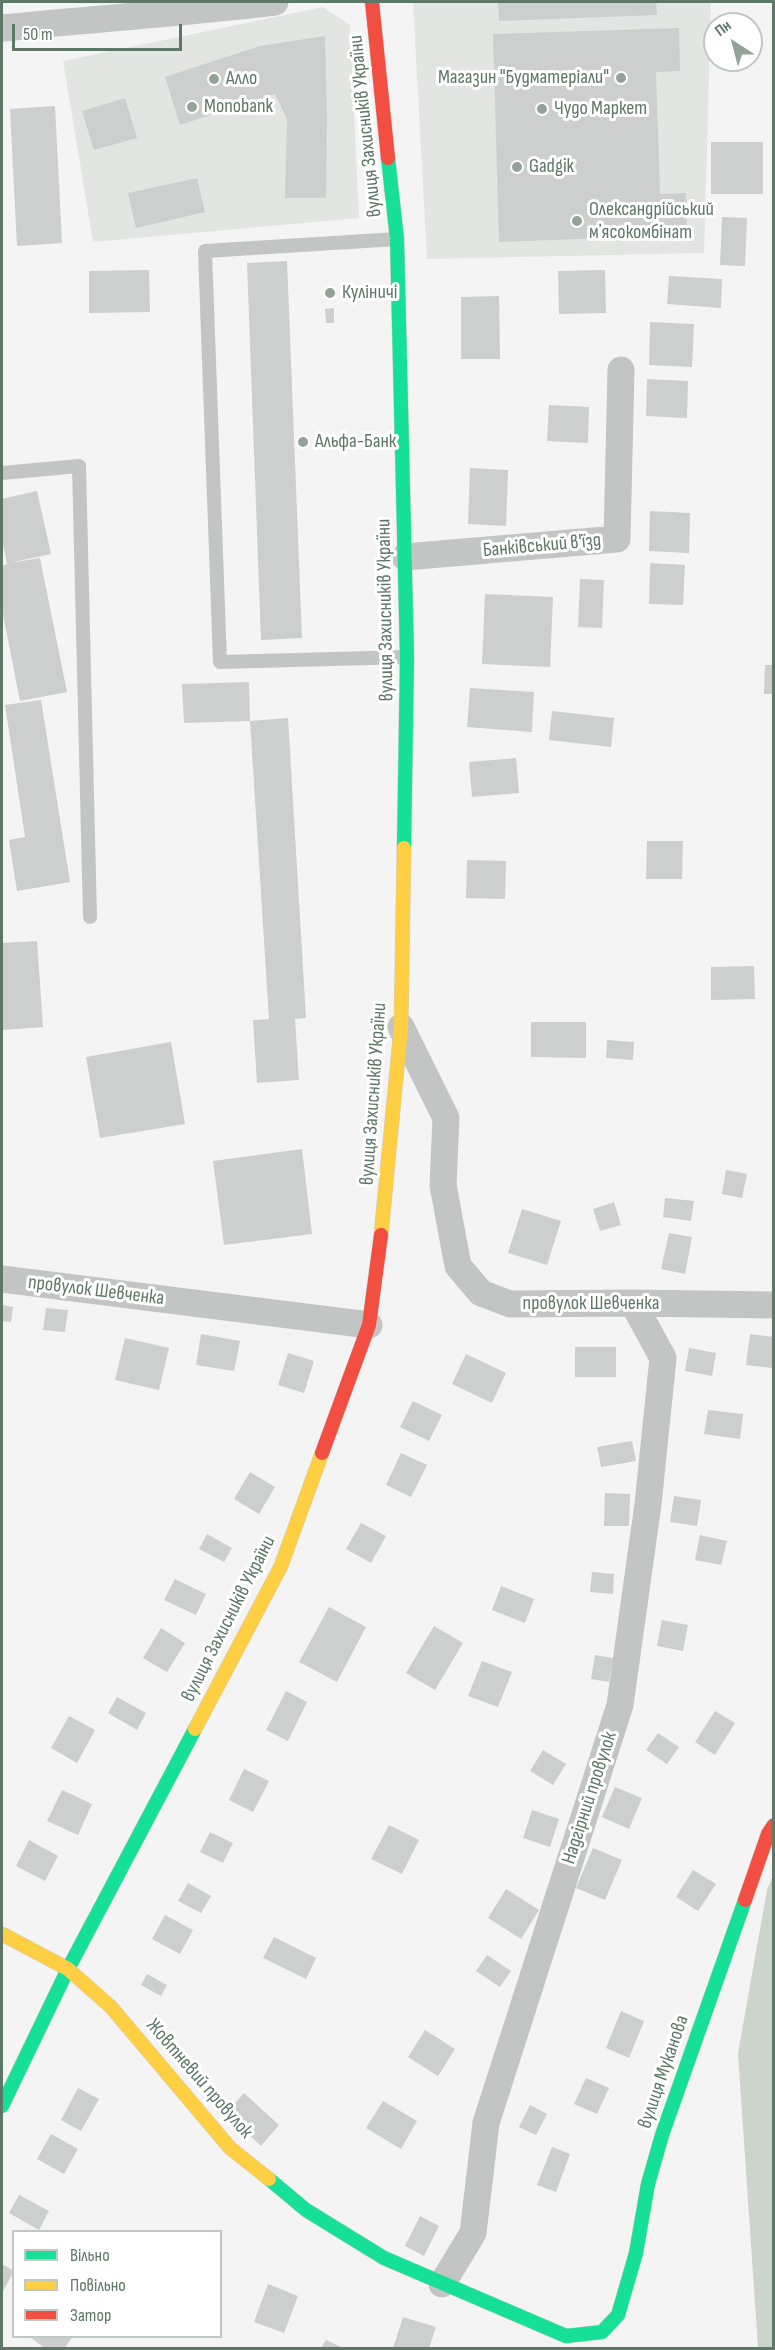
<!DOCTYPE html>
<meta charset="utf-8">
<style>
body{margin:0}
#map{position:relative;width:775px;height:2350px;overflow:hidden;background:#f5f4f4;font-family:"Sofia Sans Condensed",sans-serif}
canvas{display:block}
.frame{position:absolute;inset:0;border:3px solid #5e7867;pointer-events:none}
.legend{position:absolute;left:12px;top:2230px;width:210px;height:108px;box-sizing:border-box;background:#fff;border:2px solid #bfc9c2;margin:0;padding:8px 10px;list-style:none;font-size:18px;color:#5e7867}
.legend li{display:flex;align-items:center;gap:12px;height:30px}
.legend b{width:30px;border:2px solid #bfc9c2}
.north{position:absolute;left:703px;top:12px;width:60px;height:60px;box-sizing:border-box;background:#fff;border:2px solid #bfc9c2;border-radius:50%;rotate:324deg;font-size:16px;font-weight:700;line-height:24px;text-align:center;color:#5e7867}
.north::after{content:'';display:block;margin:auto;width:21px;height:27px;background:#93a398;clip-path:polygon(50% 0,100% 100%,50% 72%,0 100%)}
.scale{position:absolute;left:12px;top:24px;width:170px;height:27px;box-sizing:border-box;border:3px solid #5e7867;border-top:0;padding-left:8px;font-size:18px;line-height:21px;white-space:nowrap;color:#5e7867;-webkit-text-stroke:4px #fff;paint-order:stroke}
</style>
<div id="map">
<canvas width="775" height="2350"></canvas>
<div class="frame"></div>
<ul class="legend">
<li><b style="height:8px;background:#16e098"></b>Вільно</li>
<li><b style="height:8px;background:#ffcf43"></b>Повільно</li>
<li><b style="height:8px;background:#f24e42"></b>Затор</li>
</ul>
<div class="north">Пн</div>
<div class="scale">50 m</div>
</div>
<script>
const c = document.querySelector('canvas').getContext('2d');
c.lineJoin = 'round';
function paint(path, color) { c.fillStyle = color; c.fill(path, 'evenodd'); }
function trace(path, color, width, dash) { c.strokeStyle = color; c.lineWidth = width; c.lineCap = dash ? 'butt' : 'round'; c.setLineDash(dash || []); c.stroke(path); }
function label(font, color, halo, rows, align = 'center') {
  c.font = font + ' "Sofia Sans Condensed",sans-serif'; c.lineWidth = 6; c.setLineDash([]); c.textBaseline = 'middle'; c.strokeStyle = halo; c.fillStyle = color; for (const [text, x, y, turn = 0] of rows) {
    c.save(); c.translate(x, y); c.rotate((+turn || 0) * Math.PI / 180); c.textAlign = isNaN(turn) ? turn : align; if (halo) c.strokeText(text, 0, 0); c.fillText(text, 0, 0); c.restore();
  }
}
paint(new Path2D(`
 M413 2H711L704 253 427 259Z
 M323 7 350 25 359 218 93 242 63 61Z`), '#e3e5e3');
paint(new Path2D(`
 M773 1875 774 2348H758L738 2053 767 1890Z`), '#cbd5cc');
paint(new Path2D(`
 M498 2H656L657 15 499 21Z
 M679 28 680 71 656 72 660 194 686 193 687 235 499 242 493 34Z
 M325 36 327 119 326 198H285L287 119 275 94 180 125 165 77 260 46Z
 M125 98 137 138 94 150 82 111Z
 M55 106 62 243 17 246 10 109Z
 M711 142H763V194H711Z
 M197 178 205 212 136 228 128 193Z
 M722 217 747 218 745 266 720 265Z
 M287 261 302 638 261 640 247 263Z
 M149 270 150 312 89 313V271Z
 M605 270 606 313 559 314 558 271Z
 M669 276 722 279 721 308 667 304Z
 M499 296 500 359H461V297Z
 M334 308V323H326L325 309Z
 M650 322 694 324 692 367 649 365Z
 M647 379 688 381 687 418 646 416Z
 M549 405 589 407 588 443 547 441Z
 M470 468 508 470 506 526 468 524Z
 M37 491 51 554 9 563 40 558 67 692 20 701 2 609V566L7 564 2 539V499Z
 M650 511 690 513 689 553 649 551Z
 M650 563 685 565 683 605 649 604Z
 M580 579 604 580 602 628 578 627Z
 M485 594 553 597 550 667 482 664Z
 M765 665H774V694H764Z
 M249 682 250 721 184 723 182 684Z
 M470 688 534 692 532 732 467 727Z
 M41 700 70 882 17 891 9 840 25 837 5 705Z
 M552 711 614 718 611 747 549 740Z
 M288 718 306 1018 295 1019 299 1080 257 1083 253 1020 269 1019 250 721Z
 M516 758 519 793 472 797 469 762Z
 M647 841H683L682 879H646Z
 M467 860 506 861 505 899 466 898Z
 M37 941 43 1027 2 1030V943Z
 M754 966 755 999 711 1000V967Z
 M531 1022H586V1058L531 1057Z
 M607 1040 634 1042 633 1060 606 1058Z
 M171 1042 185 1124 100 1138 86 1057Z
 M302 1149 312 1234 224 1245 213 1161Z
 M726 1170 747 1174 742 1198 722 1194Z
 M665 1198 694 1201 691 1221 663 1217Z
 M614 1202 621 1225 600 1231 593 1209Z
 M522 1209 561 1221 547 1265 508 1253Z
 M669 1233 692 1237 685 1274 661 1269Z
 M2 1305 13 1307 11 1322 2 1321Z
 M46 1308 68 1310 65 1332 43 1330Z
 M201 1334 240 1341 234 1371 196 1365Z
 M750 1334 774 1337 772 1368 746 1365Z
 M125 1338 169 1348 159 1390 115 1380Z
 M575 1347H616V1377H575Z
 M689 1348 716 1353 712 1376 685 1371Z
 M288 1353 314 1361 304 1393 278 1385Z
 M466 1354 506 1373 492 1403 452 1384Z
 M413 1401 442 1415 429 1441 400 1427Z
 M708 1410 743 1414 740 1439 704 1434Z
 M632 1441 636 1461 601 1467 597 1447Z
 M401 1453 427 1465 411 1497 386 1485Z
 M250 1472 275 1487 259 1514 234 1499Z
 M605 1493 630 1494 629 1526H604Z
 M674 1496 701 1500 697 1526 670 1522Z
 M361 1523 386 1536 371 1563 346 1549Z
 M207 1534 232 1548 224 1562 199 1549Z
 M700 1535 727 1541 721 1565 695 1560Z
 M592 1572 614 1574 613 1594 590 1592Z
 M175 1579 206 1594 196 1615 164 1600Z
 M501 1586 534 1599 525 1623 492 1610Z
 M329 1607 366 1627 337 1682 299 1662Z
 M662 1620 688 1625 683 1651 657 1646Z
 M434 1626 463 1643 435 1690 406 1673Z
 M161 1628 185 1643 167 1672 143 1658Z
 M595 1655 613 1658 609 1682 591 1679Z
 M482 1661 512 1672 498 1707 468 1696Z
 M286 1691 307 1702 288 1741 266 1730Z
 M117 1697 146 1713 137 1730 108 1713Z
 M715 1711 735 1723 715 1755 695 1742Z
 M69 1716 95 1730 77 1763 51 1748Z
 M658 1733 679 1747 667 1764 646 1750Z
 M543 1750 566 1764 553 1785 530 1771Z
 M244 1769 269 1781 253 1812 229 1800Z
 M615 1787 642 1798 629 1829 602 1817Z
 M62 1790 92 1804 78 1835 47 1821Z
 M532 1810 559 1819 550 1847 523 1838Z
 M389 1825 419 1840 402 1874 371 1859Z
 M210 1832 233 1843 223 1863 200 1852Z
 M29 1840 58 1856 45 1881 16 1866Z
 M593 1848 622 1860 605 1900 576 1888Z
 M693 1870 716 1884 698 1911 676 1897Z
 M188 1883 211 1896 201 1913 178 1901Z
 M506 1889 539 1910 521 1939 488 1918Z
 M165 1915 193 1930 180 1954 152 1939Z
 M274 1937 316 1958 306 1979 263 1958Z
 M487 1955 511 1971 500 1987 476 1971Z
 M147 1974 167 1985 161 1996 141 1985Z
 M621 2011 644 2021 629 2058 606 2048Z
 M425 2030 455 2049 438 2076 408 2057Z
 M586 2078 609 2088 597 2114 574 2104Z
 M78 2088 99 2099 81 2131 61 2120Z
 M244 2093 279 2125 261 2146 226 2113Z
 M383 2101 417 2121 401 2149 366 2128Z
 M530 2105 547 2114 536 2135 519 2127Z
 M51 2134 78 2149 64 2174 37 2159Z
 M552 2147 570 2154 556 2192 537 2185Z
 M19 2195 49 2211 39 2230 9 2213Z
 M420 2216 439 2226 424 2256 405 2246Z
 M2 2264 14 2271 2 2293Z
 M268 2284 298 2296 284 2333 254 2322Z
 M403 2317 436 2327 429 2348H393Z
 M32 2336H73L65 2348H45L31 2338Z
 M326 2340 343 2348H321Z`), '#cccfcd');
const fast = new Path2D(`
 M388 158 397 239 407 657 404 848
 M2 2106 68 1969 195 1729
 M269 2179 306 2210 384 2258 566 2336 602 2332 618 2315 636 2253 648 2184 662 2135 745 1900`);
const slow = new Path2D(`
 M381 1235 401 1027 404 848
 M195 1729 281 1566 322 1453
 M2 1934 68 1969 111 2007 230 2148 269 2179`);
const jam = new Path2D(`
 M372 2 388 158
 M322 1453 369 1325 381 1235
 M745 1900 768 1834 774 1825`);
trace(fast, '#ced0cf', 15);
trace(slow, '#ced0cf', 15);
trace(jam, '#ced0cf', 15);
trace(new Path2D(`
 M397 239 205 251 220 662 407 657
 M2 473 79 466 90 917`), '#c2c5c4', 14);
trace(new Path2D(`
 M2 28C93 19 184 13 275 2
 M405 557 617 539 621 370
 M401 1027 446 1118 443 1185 458 1266 481 1293 510 1304 633 1303 774 1305
 M2 1279 369 1325
 M442 2284 473 2233 486 2123 620 1705 648 1504 663 1358 633 1303`), '#c2c5c4', 27);
trace(fast, '#16e098', 14);
trace(slow, '#ffcf43', 14);
trace(jam, '#f24e42', 14);
for (const [x, y, r, color] of [
 [621,78,6,"#93a398"],
 [214,79,6,"#93a398"],
 [192,107,6,"#93a398"],
 [542,109,6,"#93a398"],
 [517,167,6,"#93a398"],
 [577,221,6,"#93a398"],
 [330,293,6,"#93a398"],
 [303,442,6,"#93a398"]
]) { const dot = new Path2D(); dot.arc(x, y, r, 0, 2 * Math.PI); c.fillStyle = color; c.fill(dot); trace(dot, '#fff', 2); }
label('20px', '#5e7867', '#fff', [
 ["Магазин \"Будматеріали\"",609,78,"right"],
 ["Алло",226,79],
 ["Monobank",204,107],
 ["Чудо Маркет",554,109],
 ["Gadgik",529,167],
 ["Олександрійський",589,210],
 ["мʼясокомбінат",589,233],
 ["Куліничі",342,293],
 ["Альфа-Банк",315,442]
], 'left');
label('20px', '#5e7867', '#fff', [
 ["вулиця Захисників України",366,126,-96],
 ["Банківський в'їзд",542,546,-5],
 ["вулиця Захисників України",386,610,-91],
 ["вулиця Захисників України",374,1094,-86],
 ["провулок Шевченка",96,1291,7],
 ["провулок Шевченка",591,1304],
 ["вулиця Захисників України",229,1619,-63],
 ["Надгірний провулок",590,1798,-72],
 ["вулиця Муканова",664,2072,-71],
 ["Жовтневий провулок",199,2079,49]
]);
</script>
